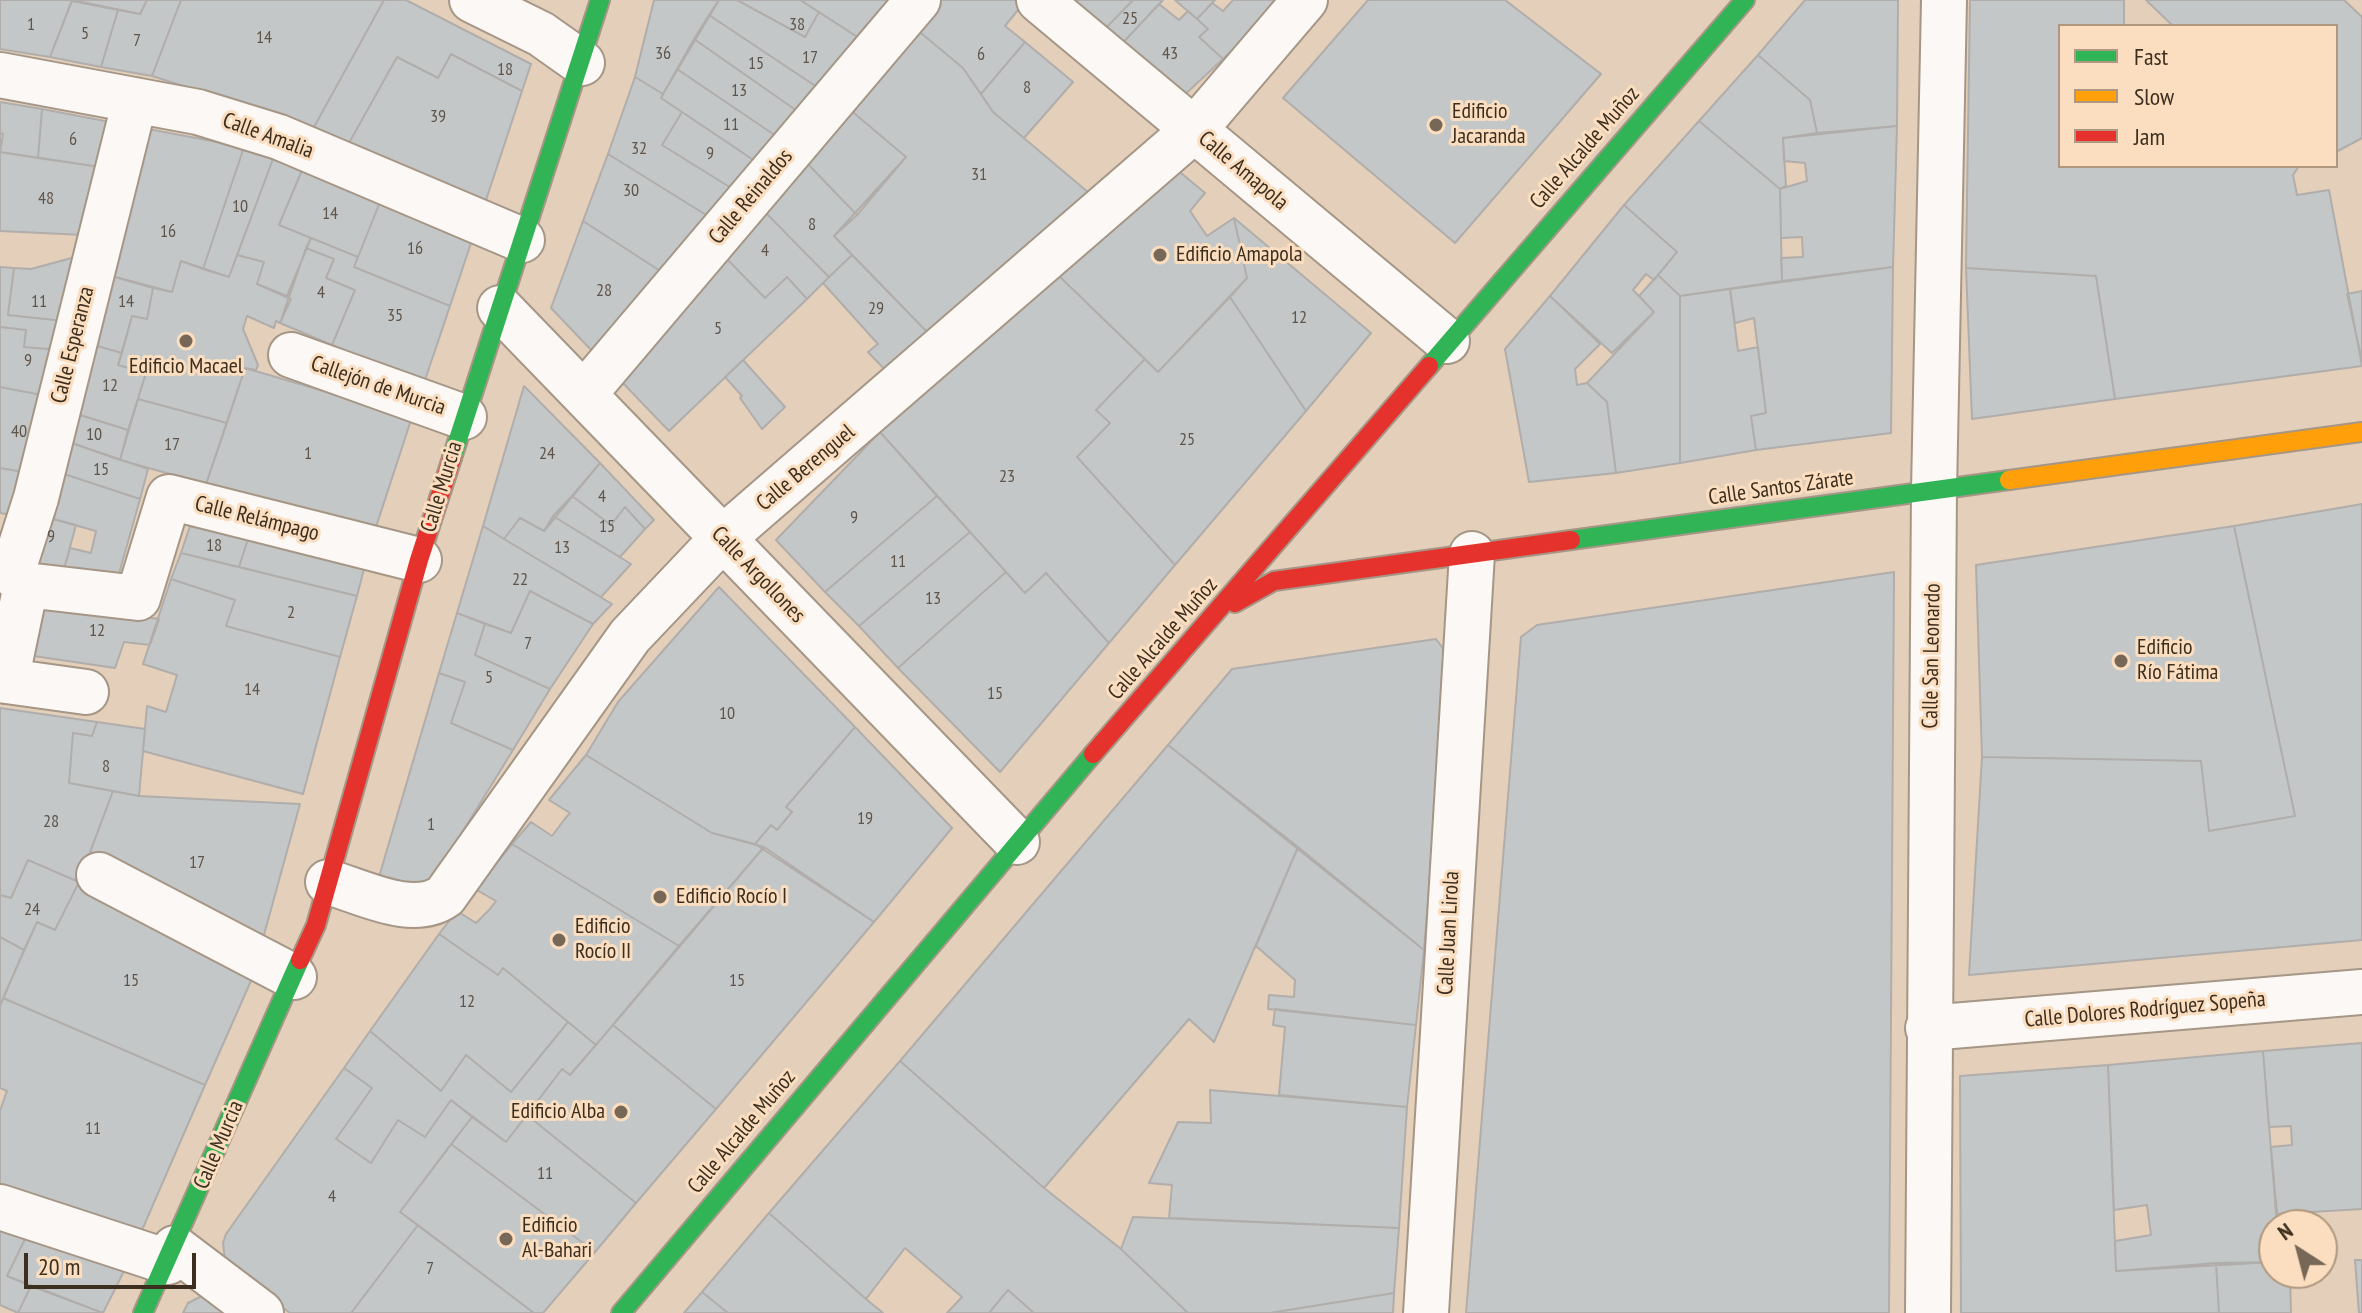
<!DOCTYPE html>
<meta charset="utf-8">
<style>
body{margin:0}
#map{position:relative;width:2362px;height:1313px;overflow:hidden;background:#e3cfba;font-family:"PT Sans Narrow",sans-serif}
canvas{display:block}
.legend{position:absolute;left:2058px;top:24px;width:280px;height:144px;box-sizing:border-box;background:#fbdebf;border:2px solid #af987f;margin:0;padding:10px 14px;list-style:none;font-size:24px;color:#3d2f20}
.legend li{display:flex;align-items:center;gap:16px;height:40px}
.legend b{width:40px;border:2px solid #af987f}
.north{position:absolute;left:2258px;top:1209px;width:80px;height:80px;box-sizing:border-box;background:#fbdebf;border:2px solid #af987f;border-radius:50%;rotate:324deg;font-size:22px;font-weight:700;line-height:32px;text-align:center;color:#3d2f20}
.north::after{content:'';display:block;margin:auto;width:28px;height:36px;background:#776756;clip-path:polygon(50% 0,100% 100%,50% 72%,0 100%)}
.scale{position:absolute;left:24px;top:1253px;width:172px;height:36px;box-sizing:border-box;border:4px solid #3d2f20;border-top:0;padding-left:10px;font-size:24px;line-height:28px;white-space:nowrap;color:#3d2f20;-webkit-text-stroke:6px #fbdebf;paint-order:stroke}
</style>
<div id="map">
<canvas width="2362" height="1313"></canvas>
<ul class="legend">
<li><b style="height:10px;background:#30b455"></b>Fast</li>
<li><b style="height:10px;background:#ff9f0a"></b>Slow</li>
<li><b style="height:10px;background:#e5322d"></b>Jam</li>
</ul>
<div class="north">N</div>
<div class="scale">20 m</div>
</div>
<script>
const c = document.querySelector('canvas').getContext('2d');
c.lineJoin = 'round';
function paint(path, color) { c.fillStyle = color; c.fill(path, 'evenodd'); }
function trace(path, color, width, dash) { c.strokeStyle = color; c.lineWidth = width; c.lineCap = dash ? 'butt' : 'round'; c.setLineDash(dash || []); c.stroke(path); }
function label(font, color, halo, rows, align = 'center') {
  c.font = font + ' "PT Sans Narrow",sans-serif'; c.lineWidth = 6; c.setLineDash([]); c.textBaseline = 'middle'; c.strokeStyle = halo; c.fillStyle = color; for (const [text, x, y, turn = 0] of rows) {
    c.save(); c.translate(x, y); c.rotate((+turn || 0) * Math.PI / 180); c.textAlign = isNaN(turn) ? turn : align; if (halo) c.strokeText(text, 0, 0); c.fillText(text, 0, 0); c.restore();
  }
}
const building = new Path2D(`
 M0 0H72L50 57 0 49Z
 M72 0H147L140 14Z
 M147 0H181L152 76 101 67 118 10 140 14Z
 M181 0H180H384L314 127 152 76Z
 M384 0H406L531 64 522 91 451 54 438 78 397 57 349 143 314 127Z
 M654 0H719L663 94 635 77Z
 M719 0H737L805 37 819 12 862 40 820 89 709 15Z
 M737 0H800L819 12 805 37Z
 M800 0H896L862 40Z
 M939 0H1016L1022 5 1005 26 1025 42 981 94 963 68 915 28Z
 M1059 0H1133L1100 34Z
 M1133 0H1163L1117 49 1100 34Z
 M1175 0H1215L1197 19Z
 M1233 0H1286L1223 59 1199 37 1208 29 1197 19 1212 3 1223 11Z
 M1368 0H1505L1601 74 1455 243 1283 98Z
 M1805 0H1898L1897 126 1817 133 1810 100 1758 55Z
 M1970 0H2124V26H2060V166H2299L2293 175 2297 195 2329 190 2362 366 2115 399 2096 276 1966 268Z
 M2146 0H2344L2362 17V138L2336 152V26H2173Z
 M72 1 118 10 101 67 50 57Z
 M1159 4 1179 20 1188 11 1197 19 1208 29 1199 37 1223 59 1179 100 1117 49Z
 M709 15 820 89 800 113 694 39Z
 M915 28 963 68 993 112 1089 193 930 335 834 236 906 157 848 108Z
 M694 39 800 113 779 138 677 69Z
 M1025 42 1073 82 1024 138 993 112 981 94Z
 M451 54 522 91 485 203 349 143 397 57 438 78Z
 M1758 55 1810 100 1817 133 1783 138 1786 186 1780 189 1699 121Z
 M677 69 779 138 758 163 661 98Z
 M635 77 663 94 661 98 682 112 662 145 736 191 711 218 608 154Z
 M0 102 42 109 38 158 0 152Z
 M848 108 906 157 857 215 804 160Z
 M42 109 110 122 100 167 38 158Z
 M682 112 758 163 736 191 662 145Z
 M1699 121 1780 189 1782 281 1680 296 1658 275 1677 252 1624 205Z
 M1897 126 1893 267 1782 281 1781 258 1803 257 1802 237 1781 238 1780 189 1807 181 1805 163 1784 161 1783 138Z
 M148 129 244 147 203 269 181 261 172 292 108 275Z
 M0 133 3 134 0 152 100 167 84 235 0 231Z
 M244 147 273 159 229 277 203 269Z
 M608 154 711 218 665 274 583 221Z
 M273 159 302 170 279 225 311 238 287 296 257 284 264 262 237 255Z
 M804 160 857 215 834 236 852 255 829 277 762 209Z
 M1175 168 1205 193 1190 211 1207 236 1234 218 1247 278 1158 372 1057 274Z
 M302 170 380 202 358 257 279 225Z
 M380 202 472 240 450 306 354 267Z
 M1624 205 1677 252 1654 280 1646 274 1633 290 1654 312 1612 353 1550 296Z
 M762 209 829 277 807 299 787 277 765 298 723 255Z
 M1234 218 1371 333 1306 411 1230 297 1247 278Z
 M583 221 665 274 596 355 551 308Z
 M311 238 358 257 354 267 450 306 424 383 332 345 355 290 326 278 334 259 306 248Z
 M306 248 334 259 326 278 355 290 332 345 280 323Z
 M237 255 264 262 257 284 291 299 280 323 276 321 274 328 247 316 243 329 258 365 256 370 245 368 227 423 138 399 146 373 118 365 132 316 147 319 153 288 172 292 181 261 229 277Z
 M723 255 765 298 787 277 807 299 669 431 619 379Z
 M852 255 930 335 888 373 868 352 878 344 823 283Z
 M79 256 64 321 8 315 14 268 31 269Z
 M0 267 14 268 8 315 64 321 58 350 24 347 26 330 0 327Z
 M1893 267 1891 433 1756 450 1751 416 1766 413 1754 318 1735 323 1730 289Z
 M1966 268 2096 276 2115 399 1972 419Z
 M1057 274 1145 359 1096 410 1110 423 1077 457 1175 565 1109 643 1046 573 1025 593 880 432Z
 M108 275 153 288 147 319 132 316 122 353 90 344Z
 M1658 275 1680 296V463L1616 473 1607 402 1587 383 1654 312 1639 296Z
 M1730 289 1738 351 1758 347 1766 413 1751 416 1756 450 1680 463V296Z
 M2362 291V360L2347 294Z
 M1550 296 1600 344 1575 369 1577 385 1587 383 1607 402 1616 473 1529 482 1505 349Z
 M1230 297 1306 411 1175 565 1077 457 1110 423 1096 410 1145 359 1158 372Z
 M0 327 26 330 24 347 58 350 47 396 0 387Z
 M90 344 122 353 118 365 146 373 128 430 71 412Z
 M743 360 785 407 762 429 740 398 742 396 725 377Z
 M245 368 412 417 375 530 206 484Z
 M524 386 600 463 544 531 520 518 504 539 483 526Z
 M0 387 47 396 29 473 0 468Z
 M138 399 227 423 206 484 120 460Z
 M67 411 128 430 120 460 63 440Z
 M880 432 937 496 825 592 776 540Z
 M63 440 148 469 140 499 55 471Z
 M600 463 654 520 645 529 625 507 611 525 572 496Z
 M0 468 29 473 19 516 0 513Z
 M55 471 140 499 118 577 64 569 70 548 91 553 96 531 42 516Z
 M572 496 611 525 625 507 645 529 620 557 553 516Z
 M937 496 970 532 859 626 825 592Z
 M2362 504V940L1969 975 1982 757 2201 761 2209 831 2295 816 2234 526Z
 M42 516 76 525 64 569 20 567Z
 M553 516 631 564 601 597 504 539 520 518 544 531Z
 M190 526 248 539 239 567 181 553Z
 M483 526 504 539 612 604 593 624 530 591 511 633 457 613Z
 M2234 526 2295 816 2209 831 2201 761 1982 757 1976 565Z
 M970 532 1006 572 898 668 859 626Z
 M248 539 365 565 357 596 239 567Z
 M181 553 357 596 340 657 226 626 235 600 171 579Z
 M1006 572 1025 593 1046 573 1109 643 1000 772 898 668Z
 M1894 572 1889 1313H1466L1521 637 1537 625Z
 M171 579 235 600 226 626 340 657 303 794 143 751 147 706 166 712 177 675 143 664Z
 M719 587 855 727 786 807 792 812 777 830 771 825 755 844 712 833 586 755 618 702Z
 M530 591 593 624 550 689 475 655 485 624 511 633Z
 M44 603 159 619 150 645 124 642 115 668 34 656Z
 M457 613 485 624 475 655 550 689 513 750 451 723 465 682 439 673Z
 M1436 639 1448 655 1424 950 1168 745 1232 669Z
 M439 673 465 682 451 723 513 750 426 891 379 877Z
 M0 708 97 722 92 736 73 733 69 783 113 791 79 882 28 860 11 898 0 895Z
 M97 722 145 729 139 796 69 783 73 733 92 736Z
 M855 727 952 828 874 922 755 844 771 825 777 830 792 812 786 807Z
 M1168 745 1298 847 1214 1042 1189 1019 1044 1188 900 1061Z
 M586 755 712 833 764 847 679 946 512 844 531 822 552 836 564 820 570 813 549 800Z
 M113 791 139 796 300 804 262 942 90 852Z
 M512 844 679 946 596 1045 503 968 498 975 439 934 457 911 476 923 490 909 496 901 475 889Z
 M764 847 874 922 716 1109 613 1025Z
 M1298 847 1424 950 1416 1025 1268 1009 1269 995 1294 997 1295 980 1256 946Z
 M28 860 79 882 55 930 37 922 24 950 0 937V895L11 898Z
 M79 882 254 974 205 1085 3 998 37 922 55 930Z
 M439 934 498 975 503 968 568 1022 511 1092 466 1055 441 1091 370 1031Z
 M0 937 24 950 0 1006Z
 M3 998 205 1085 139 1237 0 1190V1111L7 1091 0 1088V1006Z
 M1275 1009 1416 1025 1407 1107 1279 1095 1285 1027 1273 1025Z
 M568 1022 596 1045 570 1075 562 1069 506 1142 451 1100 425 1137 398 1120 371 1163 336 1139 372 1088 344 1068 370 1031 441 1091 466 1055 511 1092Z
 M613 1025 716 1109 636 1203 527 1115 562 1069 570 1075Z
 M2362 1043V1209L2277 1214 2271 1147 2292 1145 2291 1126 2269 1127 2263 1051Z
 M2263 1051 2277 1225H2274V1262L2116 1271 2115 1241 2151 1235 2147 1205 2114 1210 2108 1065Z
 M900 1061 1044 1188 1121 1249 1188 1313H1034L1008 1290 989 1313H947L962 1297 905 1248 866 1299 769 1213Z
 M2108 1065 2116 1271 2216 1263 2219 1313H1961L1960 1076Z
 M344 1068 372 1088 336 1139 371 1163 398 1120 425 1137 451 1100 472 1117 400 1212 418 1225 351 1313H290L230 1268 225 1261 223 1243 226 1234Z
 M1210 1090 1407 1107 1399 1228 1169 1218 1172 1185 1149 1183 1178 1122 1211 1123Z
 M527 1115 636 1203 595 1252 451 1144 472 1117 506 1142Z
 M451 1144 595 1252 543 1313H534L400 1212Z
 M769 1213 866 1299 883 1313H728L702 1292Z
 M1133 1217 1399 1228 1394 1293 1270 1313H1188L1121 1249Z
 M0 1223 28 1233 7 1276 31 1286 18 1313 0 1305Z
 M418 1225 534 1313H351Z
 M28 1233 127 1265 103 1313 7 1276Z
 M2355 1260H2362V1313H2359Z
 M2274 1262V1273H2290L2291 1313H2219L2216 1263Z
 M31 1286 103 1313H18Z
 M1008 1290 1034 1313H989Z
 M702 1292 728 1313H684Z
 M1394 1293 1393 1313H1270Z
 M200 1297H208L232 1313H183L188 1303Z`);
paint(building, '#c4c7c8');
trace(building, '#b0adab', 2);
const street = new Path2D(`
 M472 0 541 34 582 63
 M1039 0 1447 341
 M0 75 198 112 279 137 522 240
 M500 308 1017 842
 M291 355 464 417
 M584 394 918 0
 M26 585 17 578 14 567 36 498 135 100
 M0 680 86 692
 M6 681 26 585 138 598 169 497 419 560
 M99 875 294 977
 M328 882C363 892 413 919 445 896L630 636 723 538 1194 130 1305 0
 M1928 1028 2362 992
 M0 1207 168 1262
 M175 1248 261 1313
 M1426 1313 1472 554
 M1928 1313 1934 491 1944 0`);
const fast = new Path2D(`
 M1429 366 1745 0
 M452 458 600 0
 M1571 540 2009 480
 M143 1313 300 960
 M621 1313 1093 754`);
const slow = new Path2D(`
 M2009 480 2362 432`);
const jam = new Path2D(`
 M1235 603 1274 581 1571 540
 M1093 754 1429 366
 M300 960 316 925 419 560 452 458`);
trace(street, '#a59686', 48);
trace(fast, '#a59686', 22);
trace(slow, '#a59686', 22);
trace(jam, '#a59686', 22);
trace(street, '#fbf8f5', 44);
trace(fast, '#30b455', 18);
trace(slow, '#ff9f0a', 18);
trace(jam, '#e5322d', 18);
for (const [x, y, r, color] of [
 [1436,125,8,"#776756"],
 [1160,255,8,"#776756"],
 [186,341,8,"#776756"],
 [2121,661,8,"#776756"],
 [660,897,8,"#776756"],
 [559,940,8,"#776756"],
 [621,1112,8,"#776756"],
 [506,1239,8,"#776756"]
]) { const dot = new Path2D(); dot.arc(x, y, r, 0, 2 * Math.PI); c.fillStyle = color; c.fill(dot); trace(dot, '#fbdebf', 3); }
label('18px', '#5f554a', null, [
 ["25",1130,19],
 ["1",31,25],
 ["38",797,25],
 ["5",85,34],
 ["14",264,38],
 ["7",137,41],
 ["36",663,54],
 ["43",1170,54],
 ["6",981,55],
 ["17",810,58],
 ["15",756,64],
 ["18",505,70],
 ["8",1027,88],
 ["13",739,91],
 ["39",438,117],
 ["11",731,125],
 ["6",73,140],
 ["32",639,149],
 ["9",710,154],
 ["31",979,175],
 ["30",631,191],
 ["48",46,199],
 ["10",240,207],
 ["14",330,214],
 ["8",812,225],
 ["16",168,232],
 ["16",415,249],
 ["4",765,251],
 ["28",604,291],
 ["4",321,293],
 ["11",39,302],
 ["14",126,302],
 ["29",876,309],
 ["35",395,316],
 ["12",1299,318],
 ["5",718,329],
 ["9",28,361],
 ["12",110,386],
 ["40",19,432],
 ["10",94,435],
 ["25",1187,440],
 ["17",172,445],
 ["1",308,454],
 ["24",547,454],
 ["15",101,470],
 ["23",1007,477],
 ["4",602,497],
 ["9",854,518],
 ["15",607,527],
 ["9",51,537],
 ["18",214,546],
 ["13",562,548],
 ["11",898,562],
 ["22",520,580],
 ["13",933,599],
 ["2",291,613],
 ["12",97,631],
 ["7",528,644],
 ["5",489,678],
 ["14",252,690],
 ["15",995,694],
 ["10",727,714],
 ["8",106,767],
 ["19",865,819],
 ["28",51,822],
 ["1",431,825],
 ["17",197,863],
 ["24",32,910],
 ["15",131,981],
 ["15",737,981],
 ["12",467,1002],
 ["11",93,1129],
 ["11",545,1174],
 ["4",332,1197],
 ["7",430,1269]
]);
label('22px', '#3d2f20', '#fbdebf', [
 ["Edificio",1452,112],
 ["Jacaranda",1452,137],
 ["Edificio Amapola",1176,255],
 ["Edificio Macael",186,367,"center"],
 ["Edificio",2137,648],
 ["Río Fátima",2137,673],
 ["Edificio Rocío I",676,897],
 ["Edificio",575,927],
 ["Rocío II",575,952],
 ["Edificio Alba",605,1112,"right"],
 ["Edificio",522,1226],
 ["Al-Bahari",522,1251]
], 'left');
label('22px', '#3d2f20', '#fbdebf', [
 ["Calle Amalia",268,136,20],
 ["Calle Alcalde Muñoz",1585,148,-49],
 ["Calle Amapola",1243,171,40],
 ["Calle Reinaldos",751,197,-50],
 ["Calle Esperanza",73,345,-76],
 ["Callejón de Murcia",378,386,19],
 ["Calle Berenguel",806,468,-40],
 ["Calle Murcia",442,487,-73],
 ["Calle Santos Zárate",1781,488,-8],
 ["Calle Relámpago",257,519,14],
 ["Calle Argollones",758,575,46],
 ["Calle Alcalde Muñoz",1163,639,-49],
 ["Calle San Leonardo",1932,656,-89],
 ["Calle Juan Lirola",1449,933,-87],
 ["Calle Dolores Rodríguez Sopeña",2145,1010,-5],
 ["Calle Alcalde Muñoz",742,1132,-50],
 ["Calle Murcia",219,1145,-67]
]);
</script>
